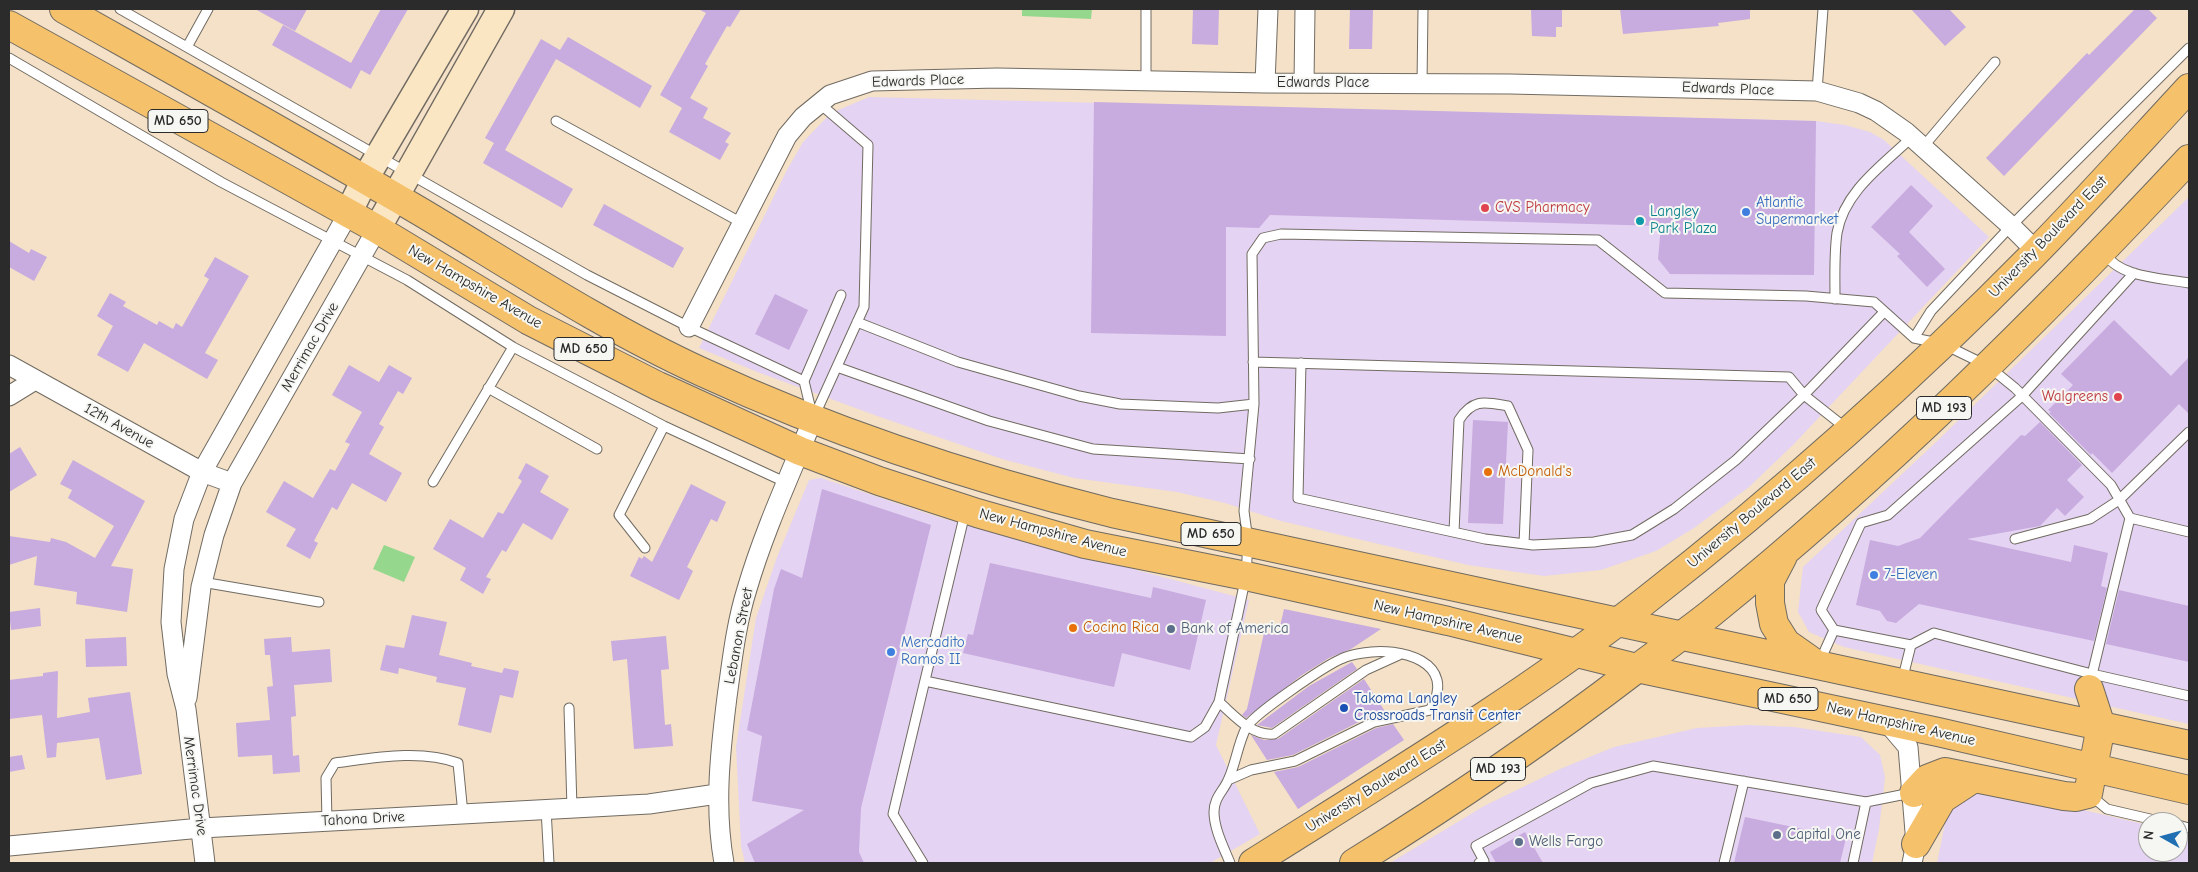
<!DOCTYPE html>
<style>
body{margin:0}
#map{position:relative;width:2198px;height:872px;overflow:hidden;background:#f4e1c7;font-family:"Comic Neue",sans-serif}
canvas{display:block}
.frame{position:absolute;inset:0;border:10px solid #2b2b2b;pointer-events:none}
.north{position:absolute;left:2138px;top:812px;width:50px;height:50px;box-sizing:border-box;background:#f6f6f2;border:1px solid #a5a5a2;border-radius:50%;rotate:277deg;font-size:14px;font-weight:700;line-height:20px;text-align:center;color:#2b2b2b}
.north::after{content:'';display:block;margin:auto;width:18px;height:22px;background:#1f6fb2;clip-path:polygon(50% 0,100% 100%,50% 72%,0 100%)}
</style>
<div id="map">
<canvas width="2198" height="872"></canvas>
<div class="frame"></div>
<div class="north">N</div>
</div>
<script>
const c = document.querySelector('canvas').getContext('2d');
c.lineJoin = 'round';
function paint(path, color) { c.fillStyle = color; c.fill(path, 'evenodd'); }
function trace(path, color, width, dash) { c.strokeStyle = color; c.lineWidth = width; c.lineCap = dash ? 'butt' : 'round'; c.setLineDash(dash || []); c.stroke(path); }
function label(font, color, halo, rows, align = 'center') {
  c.font = font + ' "Comic Neue",sans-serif'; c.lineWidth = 4; c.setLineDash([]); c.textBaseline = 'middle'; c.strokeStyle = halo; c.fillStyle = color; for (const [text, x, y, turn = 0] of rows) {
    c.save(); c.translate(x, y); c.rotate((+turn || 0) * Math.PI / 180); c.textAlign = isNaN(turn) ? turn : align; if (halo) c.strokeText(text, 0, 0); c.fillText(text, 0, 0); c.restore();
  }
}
paint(new Path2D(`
 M869 97 1816 121 1845 125 1870 132 1884 140 1989 237 1794 444 1749 487 1694 528 1656 551 1601 570 1544 576 1468 565 1281 521 1225 503 1177 492 1074 478 1002 459 880 417 760 373 699 348 787 170 803 142 831 113Z
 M2189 197V724L1844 647 1809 632 1798 612 1803 567 1934 444Z
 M821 478 938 517 1249 600 1216 745 1260 834 1210 863H745L741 846 736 747 756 618 777 557 809 480Z
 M1748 725 1794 727 1861 737 1880 755 1885 777 1879 829 1872 863H1390L1484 806 1560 769 1614 747 1697 728Z
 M1976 785 2148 825V852H2178V832L2189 834V863H1937L1947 813Z`), '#e4d3f2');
paint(new Path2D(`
 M1022 9H1092L1091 19 1022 16Z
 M384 545 415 557 404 582 373 569Z`), '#96d78e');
paint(new Path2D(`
 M255 9H307L295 31Z
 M381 9H408L370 75 361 70 351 89 272 45 283 25 351 63Z
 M698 9H741L730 27 727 26 705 64 708 66 690 98 708 108 703 118 731 133 725 142 729 144 720 160 669 132 682 108 660 95 706 13Z
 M1193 9H1219L1218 45 1192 44Z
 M1350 9H1373L1372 49H1349Z
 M1531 9H1562V27H1556V37L1532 36Z
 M1620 9H1750V19L1718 23 1719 26 1623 34Z
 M1911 9H1949L1966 27 1945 46Z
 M2135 9H2148L2157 18 2004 176 1986 158 2087 53 2089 55Z
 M568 37 652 86 640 108 556 59 505 150 573 189 562 208 483 163 494 143 485 138 541 39 560 50Z
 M1094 102 1816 121 1814 275 1670 274 1658 259 1661 226 1270 215 1259 228 1226 227V336L1091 333Z
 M1911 185 1933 206 1909 232 1945 269 1927 287 1897 256 1900 254 1871 227Z
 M604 204 684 248 673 268 593 225Z
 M9 241 29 253 31 249 47 257 34 281 9 267Z
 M215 257 249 276 205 353 218 360 207 379 144 343 128 372 97 355 113 326 97 316 110 293 126 302 123 306 157 325 159 321 173 329 176 323 182 327 209 279 204 276Z
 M775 294 808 310 789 350 755 334Z
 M2114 320 2171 376 2189 357V414L2179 404 2112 473 2092 453 2091 455 2049 413 2051 412 2048 410 2073 385 2061 374Z
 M349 365 379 382 389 365 412 378 403 394 398 391 379 424 384 427 369 454 402 473 386 502 352 483 337 510 332 507 316 537 314 541 318 543 310 559 286 546 296 529 266 512 284 481 313 498 330 469 335 471 350 444 345 442 362 412 332 395Z
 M1473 420 1508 422 1503 524 1468 523Z
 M2040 422 2082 465 2067 480 2084 497 2065 516 2057 508 2040 526 1967 539 2071 562 2074 545 2108 553 2101 586 2107 588 2094 641 1919 604 1896 623 1887 621 1880 611 1856 605 1870 540 1898 546 1920 538 2021 435 2025 436Z
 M20 447 37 475 9 492V454Z
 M73 460 145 501 111 566 133 569 127 612 76 604 77 592 34 585 37 556 9 565V536L50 542 51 538 66 542 95 558 114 526 68 498 72 490 60 484Z
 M526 463 549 476 540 492 569 509 552 540 523 523 506 552 502 550 486 577 491 579 483 594 460 580 466 568 433 549 450 519 483 538 498 512 503 514 522 481 518 478Z
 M691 484 726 502 717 522 711 519 687 567 693 571 679 600 630 576 639 557 642 559 644 556 652 562Z
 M822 489 931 525 861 808 859 852 864 863H755L747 844 804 810 752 801 762 736 747 730 774 589 781 569 802 578Z
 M990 563 1151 598 1153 587 1206 600 1190 670 1122 653 1114 687 963 653 968 634 973 635Z
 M2119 590 2189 606V662L2106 644Z
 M40 608 41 626 11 630 9 612Z
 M1284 609 1381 629 1351 649 1329 658 1302 675 1246 718 1242 715 1247 709 1264 633 1278 635Z
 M412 615 447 622 439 655 472 663 471 666 502 673 504 668 519 671 513 698 500 695 491 733 458 725 466 688 436 682 437 677 399 668 398 674 380 670 386 645 404 648Z
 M666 636 669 669 661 670 665 725 671 724 673 746 634 749 627 659 613 661 611 641Z
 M126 637 127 666 86 667 85 639Z
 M291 637 292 652 330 649 332 682 294 685 296 716 291 717 293 756 299 755 300 772 273 774 272 755 238 757 236 723 270 720 267 687 273 686 270 655H265L264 639Z
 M1352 662 1357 669 1272 728 1257 725 1309 686Z
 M58 671 57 718 90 712 88 698 130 692 142 774 106 780 99 738 57 743 56 757 47 758 42 715 9 719V680L43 676V673Z
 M1364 679 1386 713 1371 716 1293 755 1267 760 1251 735 1264 740 1278 739Z
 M1393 724 1404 740 1298 809 1274 772 1298 767 1376 728Z
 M22 755 25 769 9 772V757Z
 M1745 817 1846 838 1840 863H1734Z
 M1525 832 1543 863H1496L1490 852Z`), '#c8abdf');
const lane = new Path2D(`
 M120 9 587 275 689 327 804 381
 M187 47 208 9
 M9 58 221 182 407 280 513 347 664 426 787 483
 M1146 81V9
 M1422 84 1423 9
 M1817 91 1823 9
 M556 121 742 223
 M1923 147 1995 62
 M2104 252C2118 278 2162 278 2189 283
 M1835 299C1835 277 1834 254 1837 233 1844 191 1884 164 1912 137
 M857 322 958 362 1079 396 1120 404 1218 408 1254 404
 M1914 338 1931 311 2011 226 2189 48
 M1253 362 1789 377 1804 395 1847 429
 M1301 363 1298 498 1485 539 1533 545 1594 542 1632 535 1674 509 1736 460 1804 395 1884 312
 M837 367 989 421 1093 449 1250 459
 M488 388 597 449
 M812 414 804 381 841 295
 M814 417 864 307 868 145 819 103
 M433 482 513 347
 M1454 532 1459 420C1473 398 1485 402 1508 406L1528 450 1524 544
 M2015 539 2090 519 2119 500 2189 432
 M645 548 619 515 664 426
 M202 582 319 602
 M1834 630 1821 610 1861 523 1888 515 2022 396 2134 273
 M1820 661 1834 630 1911 645 1934 633 2092 674 2189 696
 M2091 679 2130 518 2189 532
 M925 681 1191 737 1205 727 1219 702 1246 576 1248 541 1244 511 1254 404 1252 254 1263 238 1281 234 1598 240 1665 293 1806 296 1874 302 1914 338 1943 344 1988 366 2015 388 2111 485 2130 518
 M1902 681 1911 645
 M1219 702C1235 716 1251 736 1274 734L1366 670 1399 655
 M569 708 572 808
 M1228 780 1251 770 1295 761 1374 722 1430 710C1459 662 1400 646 1363 653 1356 654 1347 656 1341 659 1325 666 1252 715 1246 728 1238 744 1236 762 1229 778 1224 791 1214 797 1214 812 1214 829 1224 848 1230 863
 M2090 795 2107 809 2163 822
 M546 809 549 863
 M327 821 326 778 335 763C374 758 420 749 458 763L463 814
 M2178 825 2189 828
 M923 863 893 814 965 513
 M1479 863 1484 861 1476 846 1591 783 1653 766 1866 802 1911 793
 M1724 863 1744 781
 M1853 863 1866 802`);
const street = new Path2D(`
 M1265 83 1268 9
 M1304 83 1305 9
 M689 327 787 136 803 117 830 95 872 81 997 78 1265 83 1510 84 1817 91 1859 103 1876 111 1906 132 2011 226 2037 252
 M9 365 202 472 232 483
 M9 396 35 380
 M187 698 201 587 214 535 232 483 377 229
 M1885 720 1908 747 1916 844 1912 863
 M9 846 201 828 649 804 717 794
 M205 863 186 709 177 674 171 622 174 569 184 519 202 472 348 214
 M724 863C714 807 720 753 727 697 732 661 736 624 747 589 764 531 790 475 813 419`);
const secondary = new Path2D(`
 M348 214 365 179 465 9
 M377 229 501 9`);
const primary = new Path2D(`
 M64 9C183 76 303 143 421 212 513 267 604 327 702 372 834 433 971 478 1112 513L2189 745
 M9 25 377 229 528 320 658 386 800 451 879 481 977 513 1085 544 1246 576 1448 621 1637 668 1938 732 2189 790
 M1783 556 1770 581V603L1774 624 1786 643 1813 662
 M1914 793 1927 779 1945 772 2064 796 2076 797 2088 794 2101 726 2089 689
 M1916 844 1942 799 1974 778
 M1253 863C1386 779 1521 698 1645 601 1782 494 1912 378 2034 254 2087 200 2138 143 2189 88
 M1354 863C1451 803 1545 739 1635 670 1660 651 1686 633 1710 614 1882 475 2039 320 2189 159`);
trace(lane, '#716b62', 11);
trace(street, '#716b62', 21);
trace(secondary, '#716b62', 29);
trace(primary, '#716b62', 30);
trace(lane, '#fff', 9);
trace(street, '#fff', 19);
trace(secondary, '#fbe6c4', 26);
trace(primary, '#f5c16b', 28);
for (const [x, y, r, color] of [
 [1485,208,5,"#e0444e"],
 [1746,212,5,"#3f7fe0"],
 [1640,221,5,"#0f9aa8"],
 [2118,397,5,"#e0444e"],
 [1488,472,5,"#e8710a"],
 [1874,575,5,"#3f7fe0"],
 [1073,628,5,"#e8710a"],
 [1171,629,5,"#5c6f8a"],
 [891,652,5,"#3f7fe0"],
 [1344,708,5,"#1a4fb4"],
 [1777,835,5,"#5c6f8a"],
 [1519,842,5,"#5c6f8a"]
]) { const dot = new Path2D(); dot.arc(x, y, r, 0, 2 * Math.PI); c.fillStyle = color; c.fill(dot); trace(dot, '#f6f6f2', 2); }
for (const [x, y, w] of [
 [178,121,60],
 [584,349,60],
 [1944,408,55],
 [1211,534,60],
 [1788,699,60],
 [1498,769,55]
]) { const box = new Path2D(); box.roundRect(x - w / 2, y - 11.5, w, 23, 4); c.fillStyle = '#f6f6f2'; c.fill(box); trace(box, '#2b2b2b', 1); }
label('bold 14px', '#2b2b2b', null, [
 ["MD 650",178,121],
 ["MD 650",584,349],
 ["MD 193",1944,408],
 ["MD 650",1211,534],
 ["MD 650",1788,699],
 ["MD 193",1498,769]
]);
label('15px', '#2b2b2b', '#f6f6f2', [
 ["Edwards Place",918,81,-2],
 ["Edwards Place",1323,83],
 ["Edwards Place",1728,89,2],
 ["University Boulevard East",2048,237,-46],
 ["New Hampshire Avenue",475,287,30],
 ["Merrimac Drive",310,347,-60],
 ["12th Avenue",119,426,29],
 ["University Boulevard East",1752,513,-40],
 ["New Hampshire Avenue",1053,533,15],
 ["New Hampshire Avenue",1448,622,13],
 ["Lebanon Street",739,636,-79],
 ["New Hampshire Avenue",1901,724,13],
 ["Merrimac Drive",195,786,82],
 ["University Boulevard East",1376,786,-32],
 ["Tahona Drive",363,819,-3]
]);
label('15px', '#366cbe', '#f6f6f2', [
 ["Atlantic",1756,203],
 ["Supermarket",1756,220],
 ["7-Eleven",1884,575],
 ["Mercadito",901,643],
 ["Ramos II",901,660]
], 'left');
label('15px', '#be3a42', '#f6f6f2', [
 ["CVS Pharmacy",1495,208],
 ["Walgreens",2108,397,"right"]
], 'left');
label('15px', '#0d838f', '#f6f6f2', [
 ["Langley",1650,212],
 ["Park Plaza",1650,229]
], 'left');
label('15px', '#c56008', '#f6f6f2', [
 ["McDonald's",1498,472],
 ["Cocina Rica",1083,628]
], 'left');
label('15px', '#4e5e75', '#f6f6f2', [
 ["Bank of America",1181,629],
 ["Capital One",1787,835],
 ["Wells Fargo",1529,842]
], 'left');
label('15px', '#164399', '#f6f6f2', [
 ["Takoma Langley",1354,699],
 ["Crossroads Transit Center",1354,716]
], 'left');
</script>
